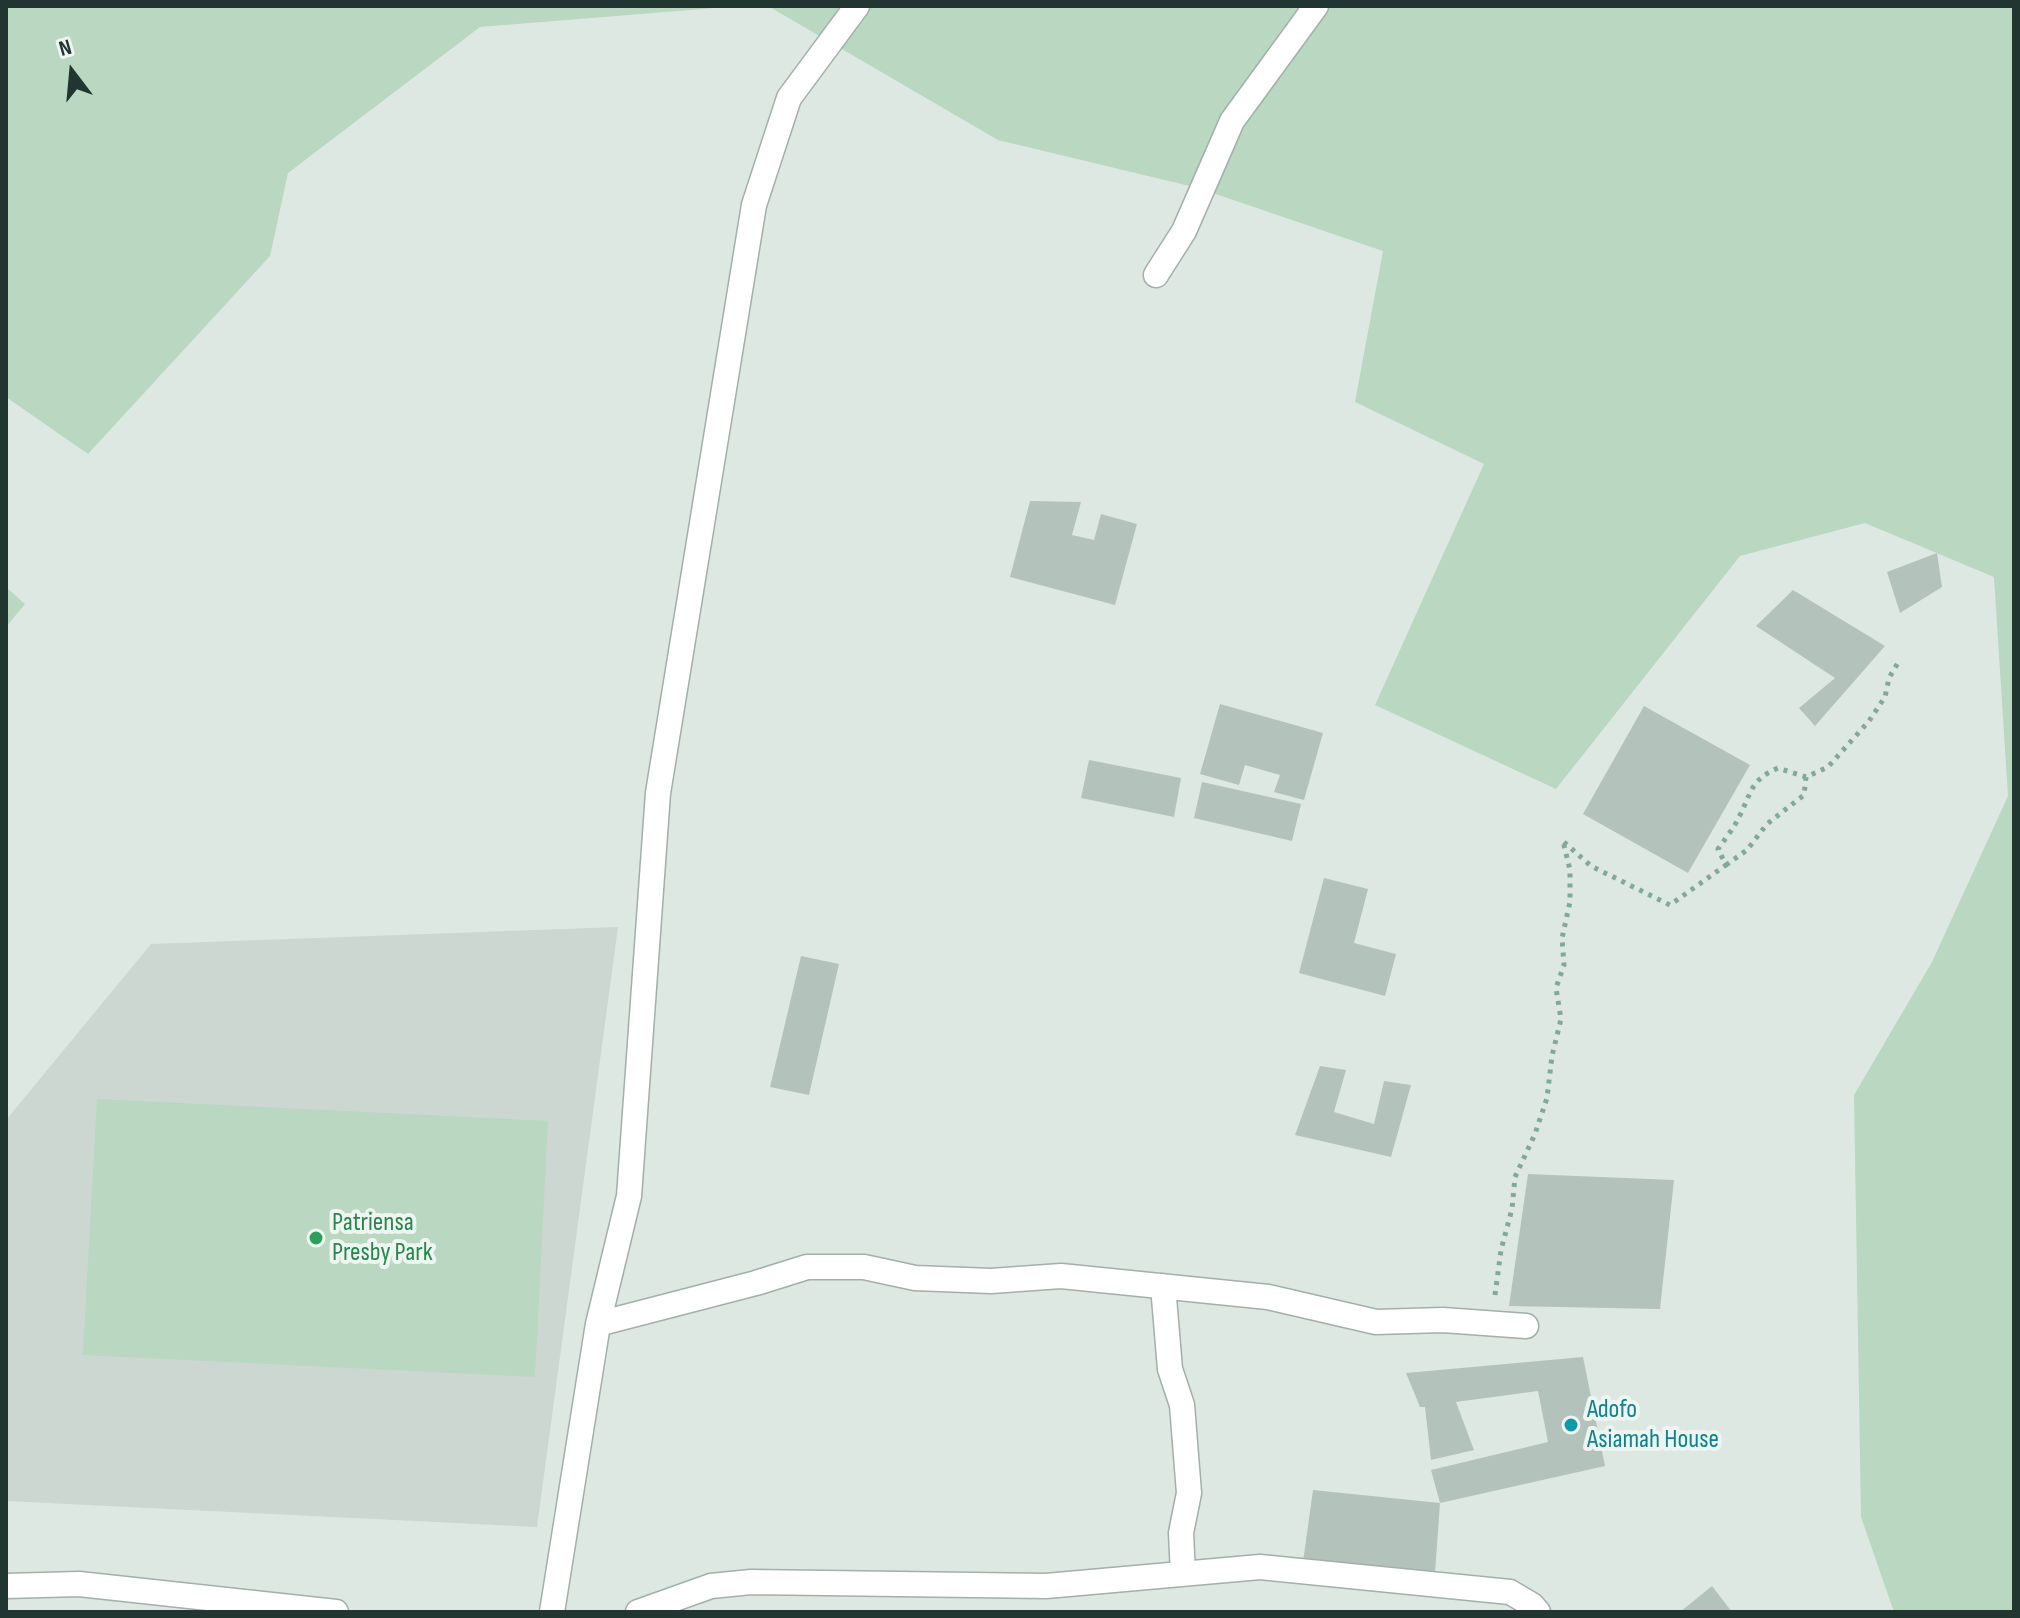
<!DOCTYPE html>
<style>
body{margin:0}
#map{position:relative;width:2020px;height:1618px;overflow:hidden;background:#dee8e3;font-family:"Sofia Sans Condensed",sans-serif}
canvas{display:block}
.frame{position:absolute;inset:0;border:8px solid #213630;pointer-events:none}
.north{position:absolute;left:32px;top:32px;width:80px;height:80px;-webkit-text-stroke:6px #eef5f1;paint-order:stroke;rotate:344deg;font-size:22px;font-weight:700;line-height:32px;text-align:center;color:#213630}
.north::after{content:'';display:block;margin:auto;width:28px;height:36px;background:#213630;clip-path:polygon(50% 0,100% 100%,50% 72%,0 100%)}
</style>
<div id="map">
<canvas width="2020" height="1618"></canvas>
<div class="frame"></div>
<div class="north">N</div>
</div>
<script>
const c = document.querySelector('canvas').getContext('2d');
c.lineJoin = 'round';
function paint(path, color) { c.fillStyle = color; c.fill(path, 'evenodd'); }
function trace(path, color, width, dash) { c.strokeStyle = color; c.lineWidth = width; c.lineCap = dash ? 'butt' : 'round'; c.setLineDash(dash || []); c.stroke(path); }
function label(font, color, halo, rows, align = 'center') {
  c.font = font + ' "Sofia Sans Condensed",sans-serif'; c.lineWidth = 8; c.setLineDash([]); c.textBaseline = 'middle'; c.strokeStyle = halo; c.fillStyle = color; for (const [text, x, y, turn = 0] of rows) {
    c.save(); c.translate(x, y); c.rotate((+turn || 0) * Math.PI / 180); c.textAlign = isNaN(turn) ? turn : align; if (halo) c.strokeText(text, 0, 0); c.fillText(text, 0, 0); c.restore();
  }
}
paint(new Path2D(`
 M618 927 537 1527 6 1501V1120L151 944Z`), '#ccd7d2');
paint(new Path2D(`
 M6 6H740L480 27 288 173 270 256 88 454 6 397Z
 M768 6H2014V1612H1894L1861 1517 1854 1095 1932 962 2008 796 1994 577 1865 523 1740 556 1556 789 1375 705 1484 464 1355 402 1383 251 1198 188 998 140Z
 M6 587 25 604 6 627Z
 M97 1099 548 1121 535 1377 83 1355Z`), '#b9d7c1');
paint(new Path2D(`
 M1030 501 1081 502 1072 535 1094 540 1101 514 1137 524 1115 605 1010 577Z
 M1937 553 1942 587 1900 613 1887 572Z
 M1793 590 1885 646 1815 726 1799 708 1835 678 1756 626Z
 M1220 704 1323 733 1304 800 1274 792 1280 775 1245 765 1239 785 1200 774Z
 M1644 706 1750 765 1688 873 1583 814Z
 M1089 760 1181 778 1174 817 1081 798Z
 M1202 782 1301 804 1292 841 1194 818Z
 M1324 878 1368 889 1354 943 1396 954 1385 996 1299 973Z
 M801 956 839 964 809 1095 770 1087Z
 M1320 1066 1346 1070 1334 1112 1374 1124 1384 1081 1411 1085 1391 1157 1295 1135Z
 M1528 1174 1674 1180 1660 1309 1509 1306Z
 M1583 1357 1605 1466 1440 1503 1431 1470 1548 1442 1538 1391 1456 1402 1474 1450 1431 1460 1425 1407H1420L1406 1373Z
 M1313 1490 1440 1503 1435 1573 1303 1562Z
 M1712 1586 1732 1612H1680Z`), '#b4c2bc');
const street = new Path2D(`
 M1156 275 1184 231 1232 121 1316 6
 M1163 1286 1170 1369 1182 1405 1189 1493 1181 1533 1183 1574
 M598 1324 756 1283 807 1267H864L915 1278 991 1281 1061 1276 1268 1297 1376 1322 1443 1320 1526 1326
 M6 1586 79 1584 336 1612
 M552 1612 598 1324 629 1196 658 793 754 205 789 98 857 6
 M638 1612 711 1586 751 1582 1046 1586 1260 1567 1510 1592 1532 1605 1538 1612`);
trace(street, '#a2afaa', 27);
trace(new Path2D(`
 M1564 842 1591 866 1670 905 1726 865 1718 849C1725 839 1734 828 1739 817 1752 792 1750 780 1778 768L1806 777
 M1726 865 1747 850 1767 824 1804 795 1806 777 1828 767 1869 721 1885 697 1889 678 1899 661
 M1495 1295 1501 1250 1512 1209 1515 1177 1535 1134 1547 1098 1552 1056 1561 1019 1556 988 1564 965 1562 938 1570 902V870L1563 841`), '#82a89c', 5, [4, 6]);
trace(street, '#fff', 24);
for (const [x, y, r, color] of [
 [316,1238,8,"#2e9e5b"],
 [1571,1425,8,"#0f9aa8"]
]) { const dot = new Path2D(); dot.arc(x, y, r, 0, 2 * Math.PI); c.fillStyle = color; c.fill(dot); trace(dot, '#eef5f1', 3); }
label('26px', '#27864d', '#eef5f1', [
 ["Patriensa",332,1223],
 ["Presby Park",332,1253]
], 'left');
label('26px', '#0d838f', '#eef5f1', [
 ["Adofo",1587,1410],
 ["Asiamah House",1587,1440]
], 'left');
</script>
